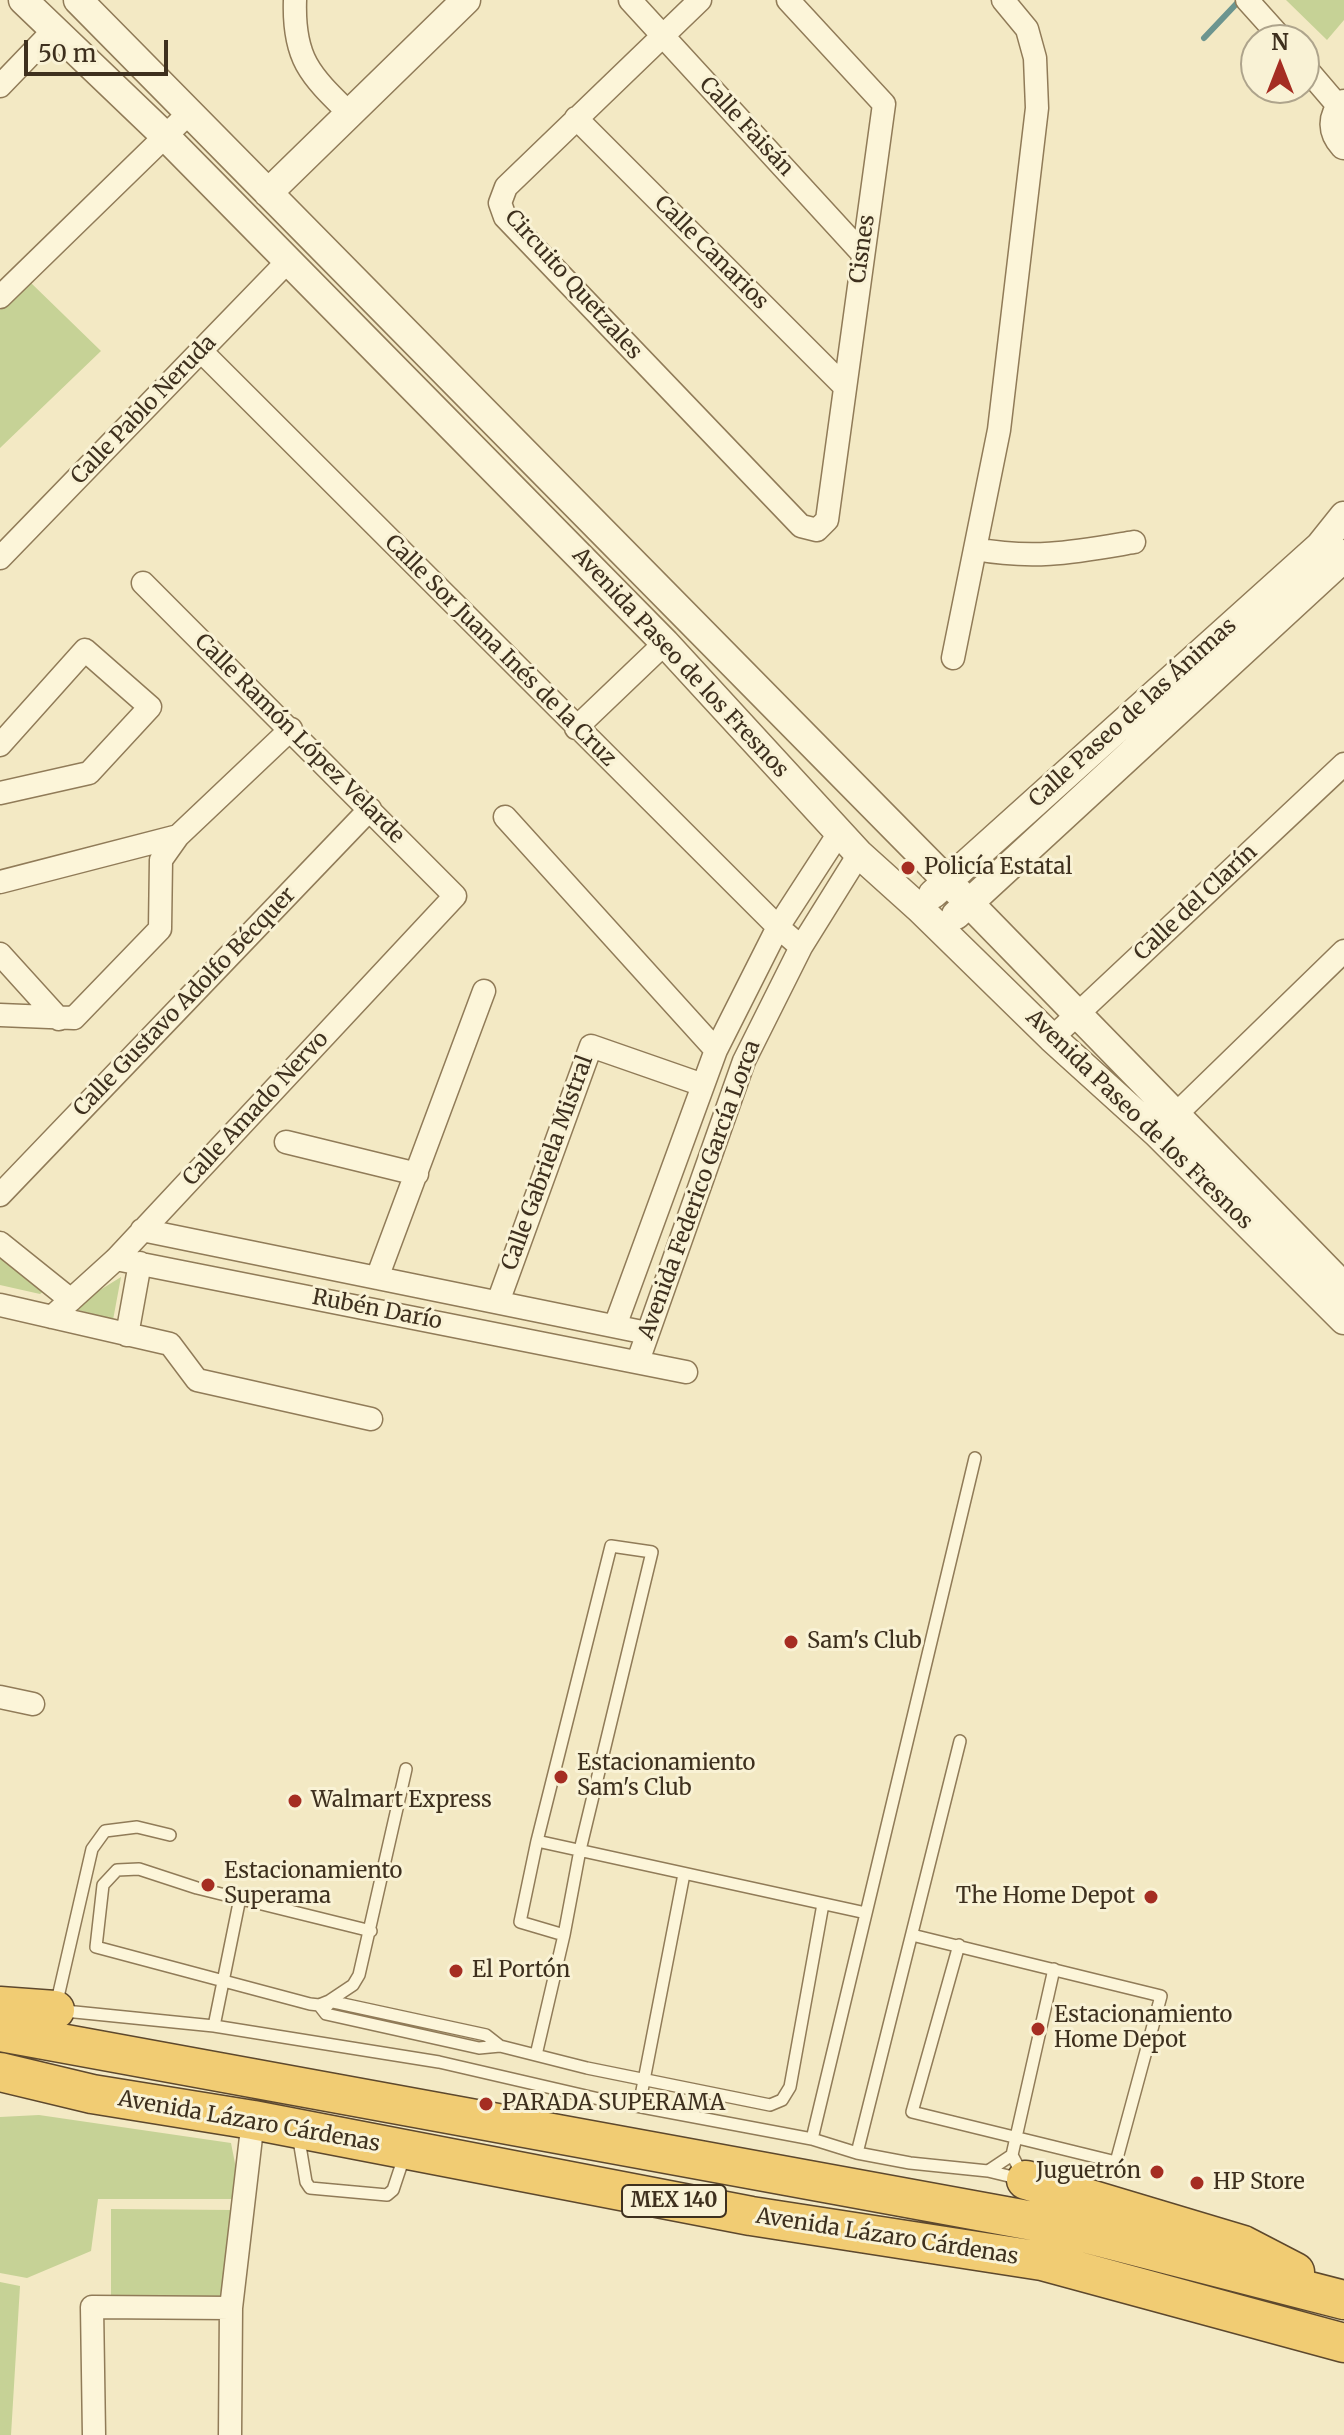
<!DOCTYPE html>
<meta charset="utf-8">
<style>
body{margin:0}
#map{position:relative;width:1344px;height:2435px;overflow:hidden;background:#f3e9c4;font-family:Merriweather,serif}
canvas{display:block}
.north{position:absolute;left:1240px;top:24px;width:80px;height:80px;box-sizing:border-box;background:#f9f2d5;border:2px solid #aea48c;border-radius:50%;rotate:0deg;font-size:22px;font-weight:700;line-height:32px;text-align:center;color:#3e301e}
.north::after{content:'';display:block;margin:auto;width:28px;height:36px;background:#a52d22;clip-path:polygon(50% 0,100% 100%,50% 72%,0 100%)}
.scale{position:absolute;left:24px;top:40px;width:144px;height:36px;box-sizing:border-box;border:4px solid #3e301e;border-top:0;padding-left:10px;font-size:24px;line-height:28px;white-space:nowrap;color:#3e301e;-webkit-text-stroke:6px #f9f2d5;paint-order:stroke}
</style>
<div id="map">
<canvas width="1344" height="2435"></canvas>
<div class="north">N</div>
<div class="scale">50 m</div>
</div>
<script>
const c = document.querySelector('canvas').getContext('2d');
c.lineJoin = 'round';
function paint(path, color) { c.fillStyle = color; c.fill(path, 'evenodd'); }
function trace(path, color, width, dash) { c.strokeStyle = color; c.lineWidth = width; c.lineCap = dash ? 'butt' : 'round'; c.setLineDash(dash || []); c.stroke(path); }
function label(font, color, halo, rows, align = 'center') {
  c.font = font + ' Merriweather,serif'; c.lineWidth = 6; c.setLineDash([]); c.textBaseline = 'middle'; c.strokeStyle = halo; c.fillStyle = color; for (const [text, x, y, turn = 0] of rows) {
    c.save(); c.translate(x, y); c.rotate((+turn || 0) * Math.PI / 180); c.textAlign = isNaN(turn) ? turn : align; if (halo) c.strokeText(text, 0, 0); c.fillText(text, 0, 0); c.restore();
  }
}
paint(new Path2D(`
 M1286 0H1344V20L1327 40Z
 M29 281 101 351 0 448V310Z
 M0 1251 49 1287 40 1294 0 1285Z
 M121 1277 113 1320 71 1308Z
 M39 2115 231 2143 242 2199H98L91 2251 27 2278 0 2273V2117Z
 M111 2209 233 2210 223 2301 111 2297Z
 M0 2282 20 2286 11 2435H0Z`), '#c6d296');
trace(new Path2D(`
 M1204 38 1240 0`), '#6c958f', 6);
const service = new Path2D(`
 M170 1835 137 1827 105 1831 92 1849 55 2010 214 2026 439 2062 599 2099 812 2139 857 2153 910 2163 988 2171 1021 2179
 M537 1841 866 1913
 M371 1931 197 1888 139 1869 117 1870 103 1885 96 1947 310 2004 319 2005 329 2001 486 2035 500 2046
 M912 1935 1161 1996 1116 2162 912 2112 959 1945
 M319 2005 326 2014 479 2048 500 2046 587 2068 770 2105 782 2100 790 2087 823 1904
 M328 2005 329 2001 353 1985 359 1975 406 1769
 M214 2026 240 1898
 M536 2055 564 1935 580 1850 652 1552 611 1546 537 1841 520 1922 564 1935
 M639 2106 684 1874
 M298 2134 306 2182 310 2188 387 2195 393 2190 405 2154
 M812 2139 975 1458
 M857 2153 960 1741
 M988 2171 1012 2155
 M1023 2176 1012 2155 1054 1969`);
const minor = new Path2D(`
 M295 0C293 59 310 75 350 114
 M630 0 862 253
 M700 0 506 187 500 203 505 217 801 526 817 530 827 520 884 104 788 0
 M1247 0 1283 40
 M1304 66 1340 108
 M0 86 53 31
 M576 118 845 387
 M0 297 188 114
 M202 352 778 927 801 947
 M975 549C1036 560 1074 552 1134 542
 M0 558 287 262
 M953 658 999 430 1037 108 1035 58 1027 29 1003 0
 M576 728 665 643
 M0 745 85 650 150 707 89 773 0 793
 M505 817 716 1050
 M0 882 178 836
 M0 954 59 1019
 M0 1015 74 1018 160 929 161 860 178 836 291 729
 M1052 1038 1344 764
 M1166 1124 1344 951
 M286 1142 417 1174
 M0 1195 370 809
 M142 1230 647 1333
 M0 1243 71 1300
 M116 1259 686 1372
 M377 1278 484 991
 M498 1302 591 1046 703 1085
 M0 1305 170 1344 197 1380 371 1419
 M52 1317 116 1259 455 896 143 583
 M615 1326 716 1050 778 927 839 833
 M127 1335 140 1263
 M638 1361 744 1061 801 947 859 854
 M0 1697 33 1704
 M94 2435 92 2307 231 2308
 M230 2435 231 2308 253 2120`);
const tertiary = new Path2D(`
 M23 0 164 135 665 643 859 854 919 908 1052 1038 1157 1133 1344 1320
 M78 0 969 903 1344 1287
 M1344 104C1331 117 1332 132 1344 145
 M268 193 466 0
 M933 894 1320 546 1344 516
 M956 915 1336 565 1344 554`);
const trunk = new Path2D(`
 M0 2006 55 2010
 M0 2032 1049 2224 1344 2300
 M0 2072 92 2094 253 2120 751 2216 1042 2261 1344 2343
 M1026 2180 1243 2245 1295 2272`);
trace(service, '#907b58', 14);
trace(minor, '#907b58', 25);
trace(tertiary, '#907b58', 31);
trace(trunk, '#5d482d', 41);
trace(service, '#fcf5d9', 11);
trace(minor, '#fcf5d9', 22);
trace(tertiary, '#fcf5d9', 28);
trace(trunk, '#f1cc73', 38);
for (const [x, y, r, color] of [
 [908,868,8,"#a52d22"],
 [791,1642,8,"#a52d22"],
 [561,1777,8,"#a52d22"],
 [295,1801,8,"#a52d22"],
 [208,1885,8,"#a52d22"],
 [1151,1897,8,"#a52d22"],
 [456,1971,8,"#a52d22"],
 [1038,2029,8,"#a52d22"],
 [486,2104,8,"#a52d22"],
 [1157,2172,8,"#a52d22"],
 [1197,2183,8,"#a52d22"]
]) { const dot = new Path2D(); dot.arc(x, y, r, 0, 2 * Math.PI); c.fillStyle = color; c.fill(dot); trace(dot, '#f9f2d5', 3); }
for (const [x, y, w] of [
 [674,2201,104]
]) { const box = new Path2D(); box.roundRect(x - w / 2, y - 16, w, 32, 6); c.fillStyle = '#f9f2d5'; c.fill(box); trace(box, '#3e301e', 2); }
label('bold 20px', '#3e301e', null, [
 ["MEX 140",674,2201]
]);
label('22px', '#3e301e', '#f9f2d5', [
 ["Calle Faisán",746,127,47],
 ["Cisnes",863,249,-82],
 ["Calle Canarios",711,253,45],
 ["Circuito Quetzales",573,285,48],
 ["Calle Pablo Neruda",144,410,-46],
 ["Calle Sor Juana Inés de la Cruz",500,651,45],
 ["Avenida Paseo de los Fresnos",680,663,47],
 ["Calle Paseo de las Ánimas",1133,713,-42],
 ["Calle Ramón López Velarde",299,739,45],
 ["Calle del Clarín",1196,903,-43],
 ["Calle Gustavo Adolfo Bécquer",185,1002,-46],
 ["Calle Amado Nervo",256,1109,-47],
 ["Avenida Paseo de los Fresnos",1139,1120,44],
 ["Calle Gabriela Mistral",548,1163,-70],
 ["Avenida Federico García Lorca",700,1190,-70],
 ["Rubén Darío",377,1310,11],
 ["Avenida Lázaro Cárdenas",249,2122,10],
 ["Avenida Lázaro Cárdenas",887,2237,9]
]);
label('22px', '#3e301e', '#f9f2d5', [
 ["Policía Estatal",924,868],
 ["Sam's Club",807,1642],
 ["Estacionamiento",577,1764],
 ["Sam's Club",577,1789],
 ["Walmart Express",311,1801],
 ["Estacionamiento",224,1872],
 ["Superama",224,1897],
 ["The Home Depot",1135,1897,"right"],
 ["El Portón",472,1971],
 ["Estacionamiento",1054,2016],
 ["Home Depot",1054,2041],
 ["PARADA SUPERAMA",502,2104],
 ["Juguetrón",1141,2172,"right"],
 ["HP Store",1213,2183]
], 'left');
</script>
